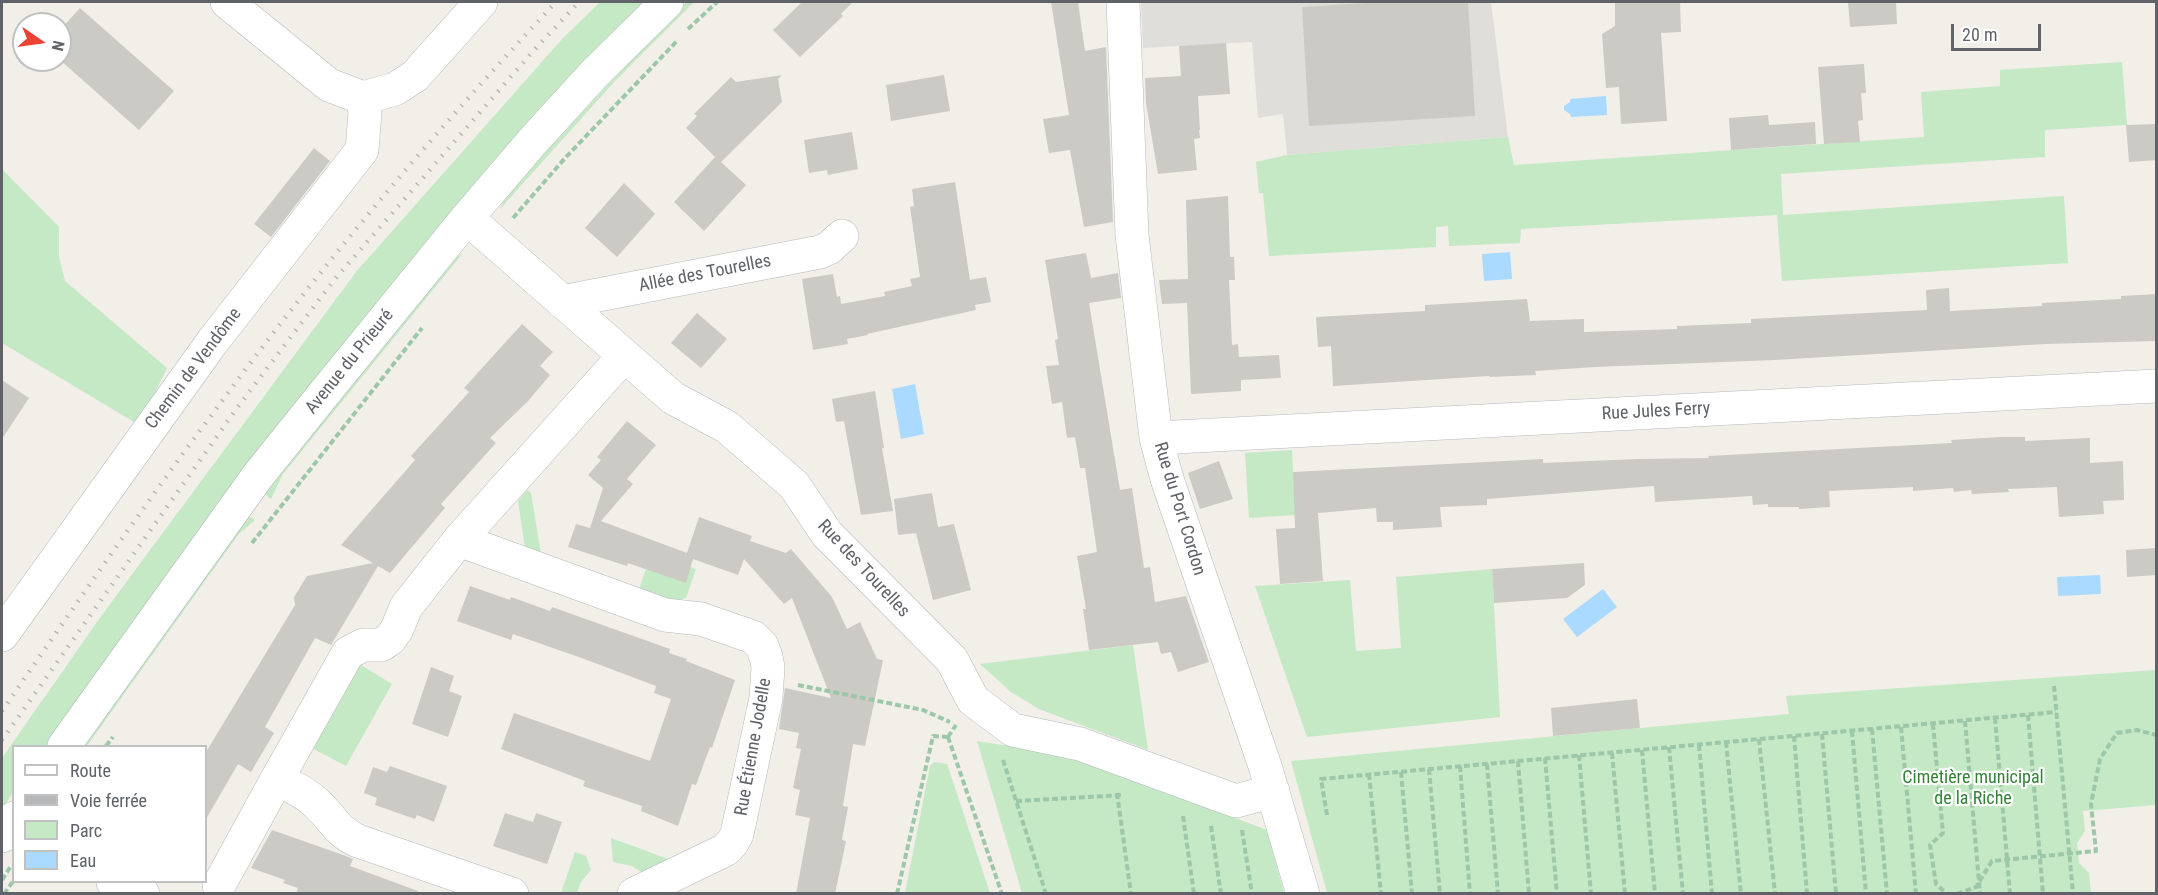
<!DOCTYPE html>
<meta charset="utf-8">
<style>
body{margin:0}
#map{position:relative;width:2158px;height:895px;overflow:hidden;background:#f1efe8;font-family:"Roboto Condensed",sans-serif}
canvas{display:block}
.frame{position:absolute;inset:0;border:3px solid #5f6368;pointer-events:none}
.legend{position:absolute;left:12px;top:745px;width:195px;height:138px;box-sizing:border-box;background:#fff;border:2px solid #bfc1c3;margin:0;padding:8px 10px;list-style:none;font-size:18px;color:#5f6368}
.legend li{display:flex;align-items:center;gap:12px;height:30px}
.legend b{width:30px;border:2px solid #bfc1c3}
.north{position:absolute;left:12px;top:12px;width:60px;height:60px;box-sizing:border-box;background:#fff;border:2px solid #bfc1c3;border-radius:50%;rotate:103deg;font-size:16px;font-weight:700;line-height:24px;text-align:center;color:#5f6368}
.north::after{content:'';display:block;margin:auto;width:21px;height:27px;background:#ea4335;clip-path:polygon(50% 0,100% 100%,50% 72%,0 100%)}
.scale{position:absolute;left:1951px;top:24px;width:90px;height:27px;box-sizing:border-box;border:3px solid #5f6368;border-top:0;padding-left:8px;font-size:18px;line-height:21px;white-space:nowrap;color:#5f6368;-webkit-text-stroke:4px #fff;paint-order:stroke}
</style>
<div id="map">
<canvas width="2158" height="895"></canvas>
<div class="frame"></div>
<ul class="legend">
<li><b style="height:8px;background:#fff"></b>Route</li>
<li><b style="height:8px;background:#b6b7b8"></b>Voie ferrée</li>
<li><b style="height:16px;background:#c5e8c5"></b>Parc</li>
<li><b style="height:16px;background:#aadaff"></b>Eau</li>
</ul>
<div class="north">N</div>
<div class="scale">20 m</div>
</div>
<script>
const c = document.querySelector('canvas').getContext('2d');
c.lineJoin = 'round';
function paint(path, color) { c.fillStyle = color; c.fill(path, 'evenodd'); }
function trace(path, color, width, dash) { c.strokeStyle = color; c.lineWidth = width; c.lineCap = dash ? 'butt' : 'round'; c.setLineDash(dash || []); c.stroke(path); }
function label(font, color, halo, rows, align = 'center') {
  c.font = font + ' "Roboto Condensed",sans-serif'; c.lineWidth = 4.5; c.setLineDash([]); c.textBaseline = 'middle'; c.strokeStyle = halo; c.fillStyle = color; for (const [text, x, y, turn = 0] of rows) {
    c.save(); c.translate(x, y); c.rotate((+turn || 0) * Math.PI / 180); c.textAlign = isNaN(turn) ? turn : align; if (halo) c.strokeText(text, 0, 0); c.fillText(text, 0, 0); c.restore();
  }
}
paint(new Path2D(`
 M1141 2H1491L1508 137 1287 155 1283 114 1258 118 1252 42 1143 48Z`), '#e0deda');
paint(new Path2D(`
 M600 2H646L171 572 46 746H14L13 792 2 810V758L102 615 356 272 563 38Z
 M686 2H694L615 81 500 209 507 192Z
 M2122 62 2127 125 2045 130V157L1781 174 1783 215 2064 196 2068 263 1782 281 1777 215 1521 229 1520 243 1449 246 1448 226 1436 227V247L1269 256 1263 193H1259L1256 162 1287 155 1508 137 1514 165 1924 137 1921 92 2000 86V70Z
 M2 169 59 227V257L65 281 167 368 139 425 2 343Z
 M463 253 283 474 271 499 263 493 451 261Z
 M1292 450 1295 515 1249 518 1245 453Z
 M527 490 531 493 541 554 525 548 518 501Z
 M247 515 255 520 238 535 87 746H81Z
 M651 552 696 569 686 598 673 602 639 590Z
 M1492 569 1500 717 1307 737 1255 586 1350 580 1356 651 1401 648 1396 577Z
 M1133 645 1148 750 1039 709 1011 692 980 664Z
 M361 665 392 684 346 766 308 746 357 667Z
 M2156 670V805L2083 811 2085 831 2077 843 2079 863 2089 873 2091 893H1327L1291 761 1789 714 1786 696Z
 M977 741 1072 756 1267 830 1284 893H1022Z
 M934 762 947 764 990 893H905L930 766Z
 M611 838 671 860 644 874 632 866 613 862Z
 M575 852 586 856 591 870 581 882 577 893H561Z`), '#c5e8c5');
paint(new Path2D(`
 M1606 96 1607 115 1571 117 1570 114 1564 110V106L1570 102V99Z
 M1510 252 1512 279 1484 281 1482 254Z
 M915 384 924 434 901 439 892 389Z
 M2100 575 2101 594 2058 596 2057 577Z
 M1603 589 1617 607 1577 637 1563 619Z`), '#aadaff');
paint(new Path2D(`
 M802 2H853L841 14 843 16 800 57 773 30Z
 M1051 2H1078L1085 51 1106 47 1113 222 1084 227 1070 150 1049 153 1043 119 1069 115Z
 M1382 2H1468L1475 116 1309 126 1302 7Z
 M1615 2H1680L1681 32 1661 33 1667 121 1621 124 1619 87 1606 88 1602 34 1615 26Z
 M1848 2H1896L1897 24 1850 27Z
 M80 8 174 91 139 130 60 60V30Z
 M1226 43 1230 94 1198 96 1200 130H1199L1200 138 1194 139 1197 170 1158 174 1146 103 1145 78 1181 76 1179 46Z
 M1864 64 1866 93H1861L1863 120 1858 121 1860 142 1824 144 1818 67Z
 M782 75 778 79 782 102 721 162 746 185 704 231 674 202 715 157 686 128 697 116 694 114 731 77 736 82Z
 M944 75 950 111 891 121 886 85Z
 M1768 115 1769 125 1815 122 1816 144 1731 150 1729 118Z
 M2157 124V160L2129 162 2126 125Z
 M852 132 858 169 828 175 827 170 809 173 804 140Z
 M314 148 330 161 271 237 254 224Z
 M955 182 970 280 986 277 991 302 975 305 976 310 867 334 868 335 847 339 848 344 813 350 802 279 833 274 837 297 840 296 841 304 885 296 884 292 912 286 910 279 920 277 910 207 914 206 912 189Z
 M624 183 655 214 617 257 585 228Z
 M1228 196 1230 257H1234L1235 280H1229L1232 345 1238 344 1239 357 1279 355 1281 378 1241 380V391L1191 394 1187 303 1162 304 1159 280 1188 279 1186 200Z
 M1086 253 1091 278 1118 273 1121 298 1089 303 1120 490 1132 488 1144 568 1150 567 1155 602 1186 596 1209 662 1178 672 1171 652 1161 654 1158 642 1089 650 1083 609H1086L1077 556 1097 552 1085 468H1080L1075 437 1067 438 1062 402 1052 404 1046 366 1059 365 1055 340 1058 339 1045 260Z
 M1949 288 1950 311 2042 306V303L2121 299V296L2157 294V341L2045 344 1775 360 1595 367 1535 371 1536 375 1490 377 1489 376 1333 386 1331 346 1318 347 1316 317 1425 311V305L1527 299 1530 321 1584 319V332L1677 329V326L1751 323V319L1927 310 1926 290Z
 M697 313 727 339 701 368 671 343Z
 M522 324 553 352 540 366 550 375 529 400 490 438 496 443 441 504 445 508 390 573 378 566 331 645 315 638 265 727 274 733 251 772 238 764 206 819V752L295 605 294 597 307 576 373 563 341 545 415 460 411 456 469 392 464 388Z
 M2 380 29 398 2 439Z
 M875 391 884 448H882L893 511 861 515 844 421 836 422 832 399Z
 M627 421 656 445 627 479 633 484 601 521 687 553 699 517 752 536 750 541 786 553 791 549 832 597 847 629 860 622 877 659 883 660 865 746 853 744 843 806 848 807 842 840 846 841 835 894H796L810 818 795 815 800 790 793 788 801 749 796 748 799 733 779 729 785 688 831 698 792 598 784 604 744 559 738 575 693 559 686 583 628 563 627 566 568 547 576 524 590 528 603 488 588 475 601 460 597 457Z
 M2001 437H2025V441L2090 438V463L2123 461 2124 500 2103 501 2104 514 2059 517 2057 487 2008 489 2009 492 1972 494 1971 490 1954 492 1953 488 1913 491V487L1829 491 1830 507 1799 509V507H1768V504L1753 505 1752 496 1655 502 1654 486 1487 499V505L1440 507 1442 527 1393 530V522H1377L1376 508 1318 513 1323 581 1280 584 1276 529 1295 528 1293 472 1543 459V463L1638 459 1709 458 1708 456 1952 443 1951 440Z
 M1219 461 1233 499 1200 509 1188 473Z
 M932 493 938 527 954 524 971 590 933 600 916 533 898 535 894 499Z
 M2157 548V575L2127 577 2126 550Z
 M1584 563 1585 585 1567 598 1494 603 1492 569Z
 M470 586 510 600 511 597 550 611 552 607 670 649 669 653 687 659 686 661 735 680 712 748 710 747 696 785 692 784 678 826 641 811 642 806 583 786 585 781 501 749 514 713 650 761 671 699 654 693 656 686 587 660 513 634 511 640 457 621Z
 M431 667 454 676 449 691 462 696 448 737 412 724Z
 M1637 699 1640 728 1553 736 1551 708Z
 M390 766 447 786 434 822 417 815 415 819 375 805 377 798 364 793 373 767 387 772Z
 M505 813 533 822 536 813 562 822 547 864 493 846Z
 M272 830 346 856 353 859 350 866 418 891 417 894H296L298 888 283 883 285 880 251 868Z`), '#cccac5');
const minor = new Path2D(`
 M227 2 329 85 363 98 395 89 415 76 481 2
 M1123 2 1132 235 1156 438 1167 479 1265 766 1303 894
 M467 218 673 398 727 427 794 485 827 534 952 660 973 700 1013 730 1080 744 1236 801 1273 791
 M562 302 820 252 829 248 842 236
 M1156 438 2156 386
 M459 540 665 615 701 619 753 637 762 646 766 657 768 667 766 698 737 834 732 843 725 850 634 894
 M2 635 213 341 362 150 365 113 363 98
 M113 882 143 894
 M219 885 277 779
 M512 894 358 841C334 830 333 817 315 802 305 792 290 786 277 779L348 653 363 645H381L390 639 397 629 406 607 459 540 624 356`);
const tertiary = new Path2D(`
 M64 746 257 477 322 396 467 218 532 142 595 73 667 2
 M2 836 14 818`);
trace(minor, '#b5b8bc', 34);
trace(tertiary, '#b5b8bc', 34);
trace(new Path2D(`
 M688 29 717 2
 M513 218 566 157 677 41
 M252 543 422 328
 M798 685 923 710 950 722
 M2054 686 2073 894
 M2028 715 2043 894
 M1995 718 2010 894
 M1965 721 1980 894
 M1933 724 1943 833 1930 845 1936 884 1947 894
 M1901 727 1916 894
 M1872 729 1887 894
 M1852 731 1866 894
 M1822 734 1836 894
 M1794 736 1807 894
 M948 737 1002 894
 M948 737 956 725
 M1759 739 1775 894
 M1726 742 1741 894
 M1699 745 1712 894
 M106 746 113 737
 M1669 747 1683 894
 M1642 750 1655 894
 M1612 753 1625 894
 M1579 755 1591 894
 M1545 758 1557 894
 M1003 760 1046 894
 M1518 761 1529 894
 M1487 764 1498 894
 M1460 766 1470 894
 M1429 769 1440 894
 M1401 772 1412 894
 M1369 774 1381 894
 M1117 793 1131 894
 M1016 801 1123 795
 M1327 815 1321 779 2056 712
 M1183 816 1194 894
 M1211 826 1221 894
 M1242 830 1252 894
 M2 880 11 866
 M4 894 14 880
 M897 894 933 736 948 737
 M1957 894 1976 887 1992 861 2096 851 2091 804 2100 759 2117 733 2137 730 2156 735`), '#9cc7a9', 4, [6, 3]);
trace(minor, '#fff', 33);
trace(tertiary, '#fff', 33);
trace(new Path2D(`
 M2 711C74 607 146 502 222 401 325 261 438 128 556 2
 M2 740 237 408 334 280 535 49 579 2`), '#b6b7b8', 4.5, [1.5, 8]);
label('18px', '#5f6368', '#fff', [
 ["Allée des Tourelles",705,274,-11],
 ["Avenue du Prieuré",350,362,-51],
 ["Chemin de Vendôme",194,369,-53],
 ["Rue Jules Ferry",1656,412,-3],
 ["Rue du Port Cordon",1179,509,73],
 ["Rue des Tourelles",863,569,47],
 ["Rue Étienne Jodelle",754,747,-80]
]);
label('18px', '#348238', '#fff', [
 ["Cimetière municipal",1973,778],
 ["de la Riche",1973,799]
]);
</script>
